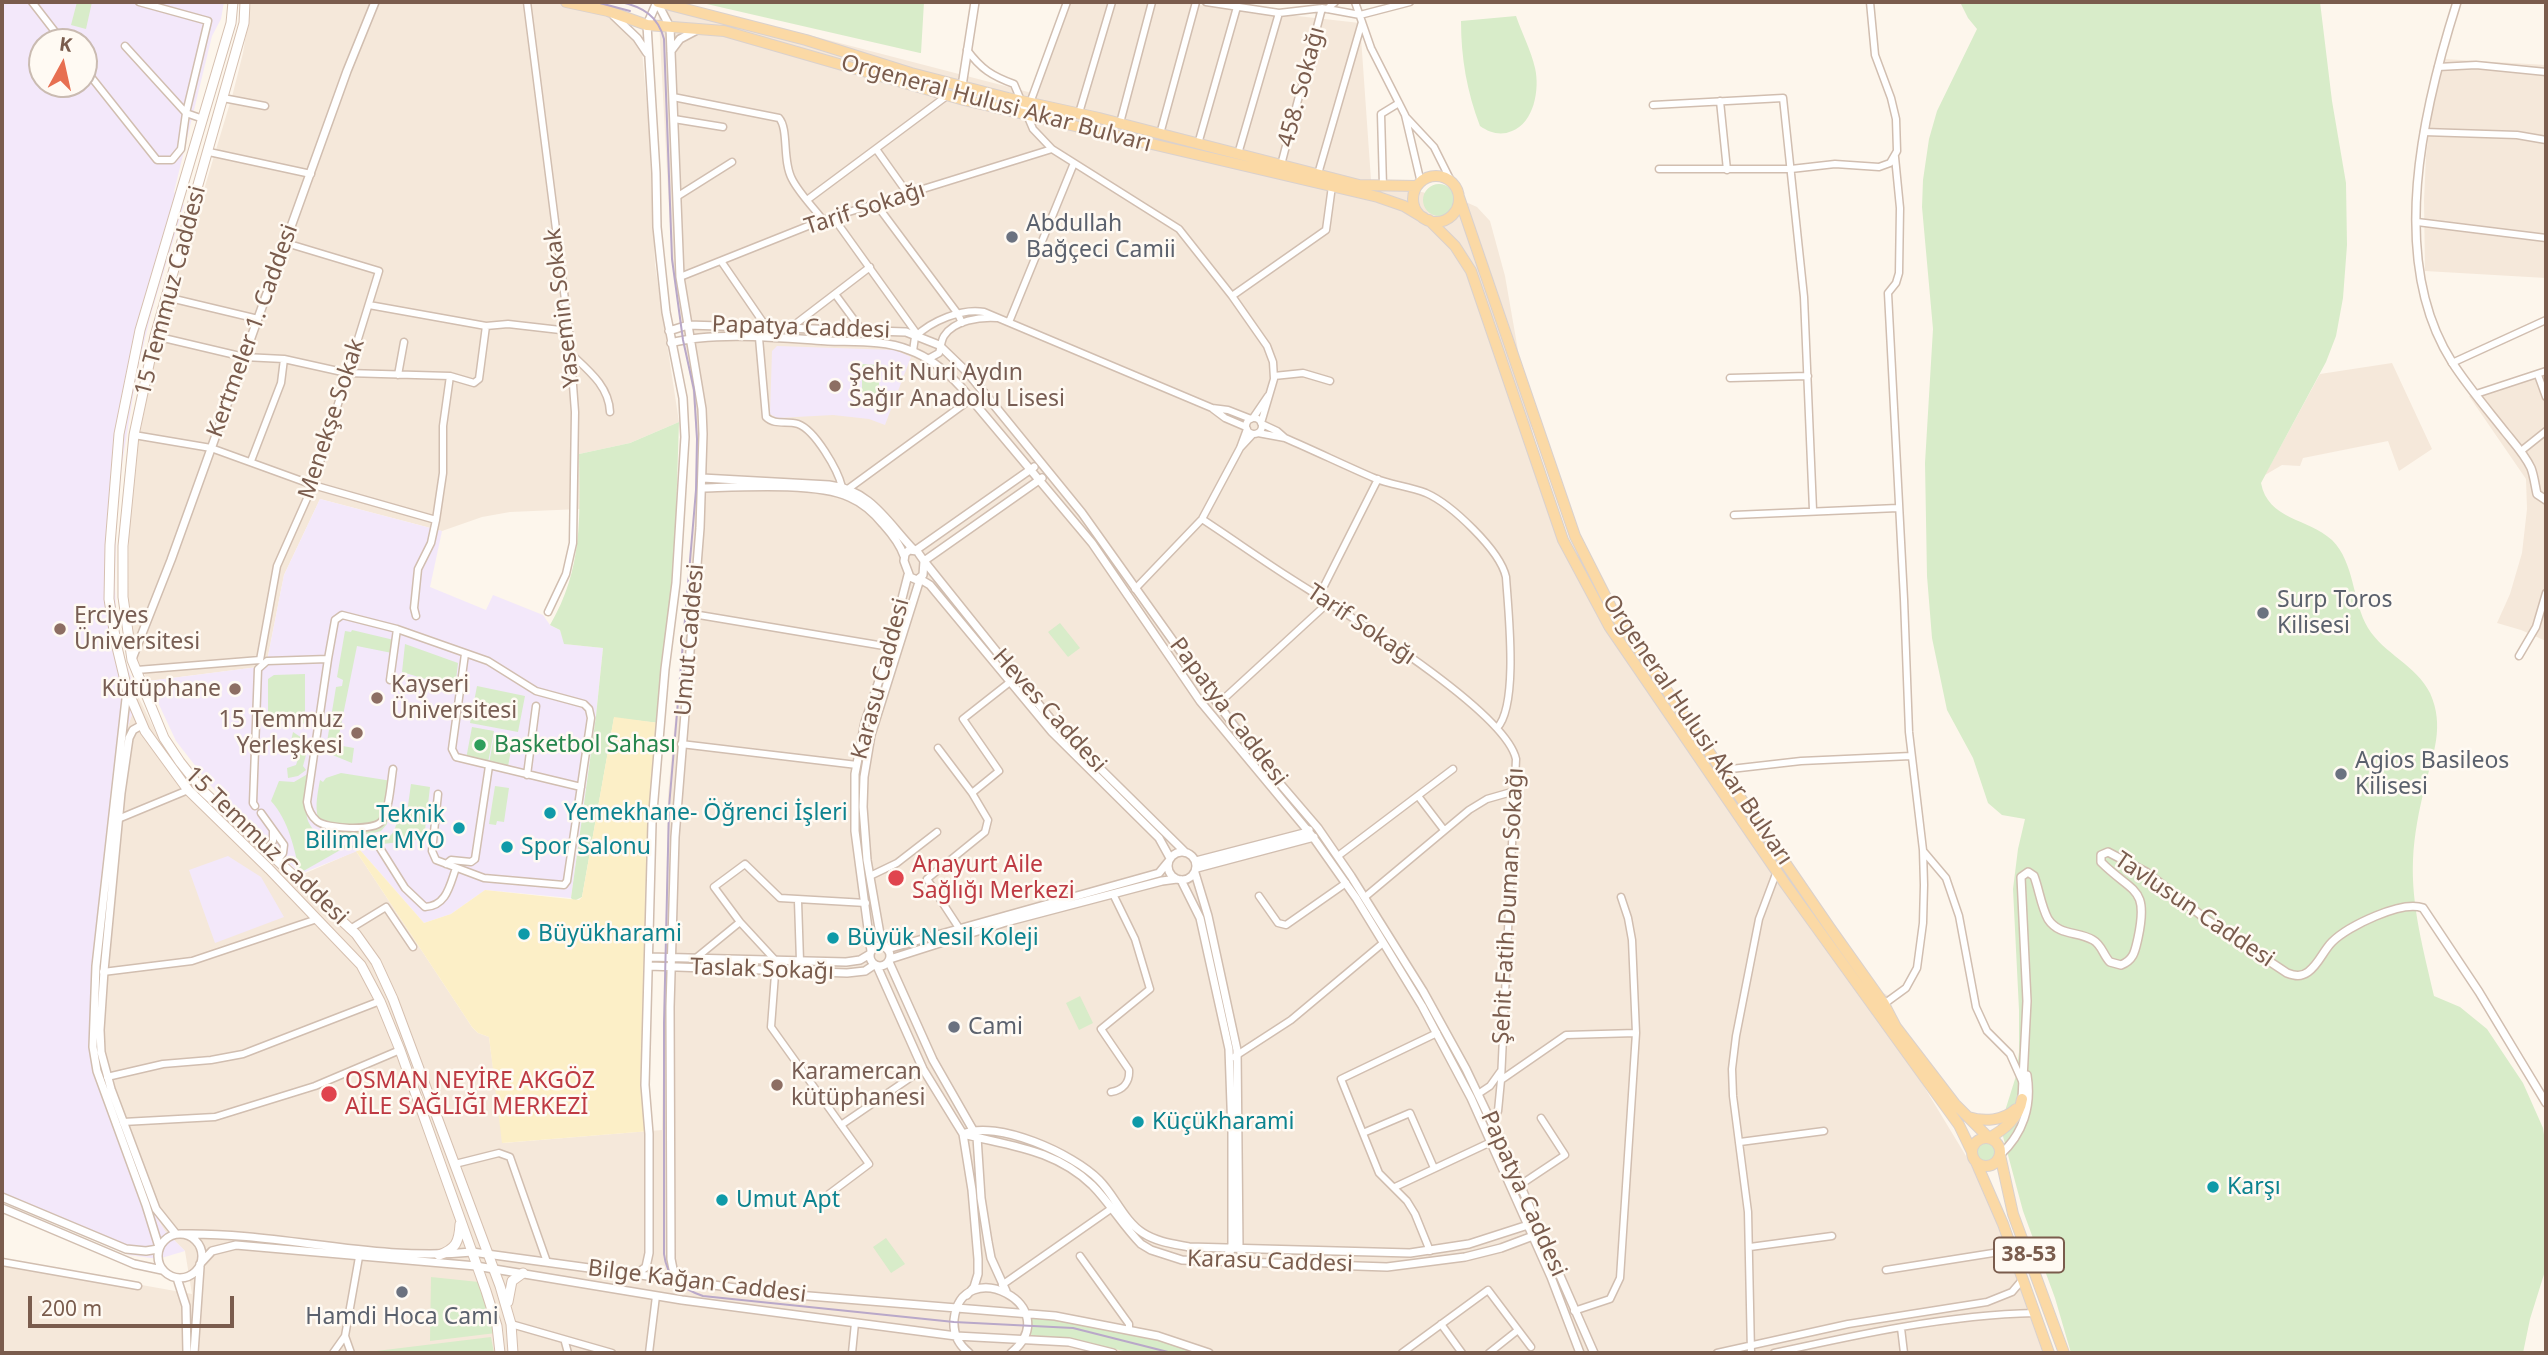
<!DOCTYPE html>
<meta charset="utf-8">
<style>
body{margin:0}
#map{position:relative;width:2548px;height:1355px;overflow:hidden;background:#fdf6ec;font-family:"Noto Sans",sans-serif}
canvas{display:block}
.frame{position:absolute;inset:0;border:4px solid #7a5c4d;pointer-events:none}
.north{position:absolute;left:28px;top:28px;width:70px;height:70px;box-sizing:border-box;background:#fffaf3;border:2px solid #cabbb1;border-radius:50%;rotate:8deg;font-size:19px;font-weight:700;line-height:28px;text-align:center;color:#7a5c4d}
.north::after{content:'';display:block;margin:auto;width:24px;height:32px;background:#e76f51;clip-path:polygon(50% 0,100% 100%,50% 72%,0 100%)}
.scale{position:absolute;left:28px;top:1296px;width:206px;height:32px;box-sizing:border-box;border:4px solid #7a5c4d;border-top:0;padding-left:9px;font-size:21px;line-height:24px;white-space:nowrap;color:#7a5c4d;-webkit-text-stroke:5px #fffaf3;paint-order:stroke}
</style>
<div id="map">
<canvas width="2548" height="1355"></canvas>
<div class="frame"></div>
<div class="north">K</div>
<div class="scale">200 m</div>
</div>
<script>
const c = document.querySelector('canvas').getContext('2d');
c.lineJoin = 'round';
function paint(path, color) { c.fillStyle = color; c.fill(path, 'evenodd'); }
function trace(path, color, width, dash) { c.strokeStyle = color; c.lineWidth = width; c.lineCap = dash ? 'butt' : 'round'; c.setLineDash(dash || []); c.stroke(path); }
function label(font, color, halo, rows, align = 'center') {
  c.font = font + ' "Noto Sans",sans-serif'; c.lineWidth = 5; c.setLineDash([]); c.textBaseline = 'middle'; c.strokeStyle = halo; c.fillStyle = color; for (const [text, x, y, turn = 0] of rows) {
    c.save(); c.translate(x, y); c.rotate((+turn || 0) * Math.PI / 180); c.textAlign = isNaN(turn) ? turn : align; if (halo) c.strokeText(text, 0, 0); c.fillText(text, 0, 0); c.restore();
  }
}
paint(new Path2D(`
 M251 2H592L615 13 642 51 649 129 655 265 679 422 630 443 579 454 580 509 510 512 482 517 442 531 320 499 284 575 266 666 148 681 135 656 128 610 129 532 134 464 157 346 233 93 243 53Z
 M658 2H668L805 34 1032 93 1070 2H1172L1360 23 1371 180 1468 203 1477 207 1490 221 1505 276 1534 442 1576 567 1654 690 1845 972 1889 996 1891 1032 1966 1156 2000 1220 2046 1353H2V1260L192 1294 185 1251 165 1231 152 1210 104 1078 98 1052 99 981 120 774 124 739 138 696 156 733 183 772 290 880 356 851 472 1027 478 1033 489 1037 503 1143 662 1130 668 796 696 491 697 450 693 395 672 264Z
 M2444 59 2546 65V278L2425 271 2424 201 2426 156 2431 115Z
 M2392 363 2432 449 2399 471 2388 441 2303 458 2300 466 2282 465 2265 475 2320 374Z
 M2546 367V641L2521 630 2497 623 2510 594 2522 553 2527 509 2526 479 2469 396Z`), '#f5e8da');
paint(new Path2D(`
 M2 2H224L221 19 212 36 174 192 184 205 151 314 137 372 122 464 116 531 115 588 117 625 125 660 138 696 124 739 120 774 99 981 98 1052 104 1078 152 1210 165 1231 185 1251 158 1259 129 1255 2 1201ZM42 42H84V84H42Z
 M777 346 895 350 911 357 885 425 869 419 833 415 777 418 770 414 772 351Z
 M320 499 442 531 430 587 486 610 493 595 543 615 550 625 560 630 565 644 603 648 596 716 571 898 485 890 451 914 424 923 360 850 300 874 211 786 176 741 148 681 266 666 284 575Z
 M228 856 261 877 284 917 215 943 189 870Z`), '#f3e8fa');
paint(new Path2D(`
 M77 2H92L86 29 71 25Z
 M698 2H924L921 53H920Z
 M1960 2H2320L2332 101 2346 183 2347 245 2343 298 2336 336 2326 362 2261 483C2268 520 2308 518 2332 540 2355 563 2352 601 2368 628 2384 654 2416 665 2430 693 2445 726 2433 754 2425 786 2419 810 2414 835 2413 860 2411 906 2424 952 2434 996L2460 1007 2487 1029 2523 1083 2543 1128 2546 1149V1268L2530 1319 2523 1353H2071L2055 1298 2023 1211 1997 1114 2005 1111 2016 1076 2019 1052V1010L2013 889 2018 849 2025 819 2002 815 1988 803 1973 758 1947 710 1932 638 1927 576 1925 463 1933 329 1922 207 1923 180 1929 139 1937 111 1977 29 1968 18Z
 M1516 16C1522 33 1531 51 1535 68 1540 89 1534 123 1512 131 1501 136 1490 133 1480 126 1467 92 1461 58 1461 21Z
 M1423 200a16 16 0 1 1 32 0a16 16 0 1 1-32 0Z
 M862 364 879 365V394L862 393Z
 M679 422 675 545 659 723 614 718 582 897 574 901 571 898 596 716 603 648 564 644 560 630 550 625C583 569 580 517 579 454L630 443Z
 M1060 623 1080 648 1068 657 1048 632Z
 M352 630 394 640 397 654 357 646 337 745 354 748 352 763 330 754 326 748 336 687 342 686 343 680 337 677 345 631 351 632Z
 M405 644 458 663 455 688 402 672Z
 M305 674V724L289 719 268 723V679L274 675Z
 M477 686 525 696 518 732 470 723Z
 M472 727 494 731 488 763 466 759Z
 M293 732 305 740 308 747 305 748 306 755 303 766 306 770 298 776 288 778 287 768 296 765 299 756 298 750 290 745Z
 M494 736 513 739 507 772 488 769Z
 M311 772C309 787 303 807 308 821 312 830 319 837 327 841 341 848 379 848 391 835 395 831 396 825 397 820H406L411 784 430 787 424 839 342 849 300 873C294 848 289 821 271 801L279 781 294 782Z
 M341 773 392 781 387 824 381 831C370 835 359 834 347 834 310 832 315 807 320 780L323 782 326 778Z
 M495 786 509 788 504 822 497 821 496 825 489 824Z
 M1080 996 1093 1023 1079 1030 1066 1003Z
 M1976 1152a11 11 0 1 1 22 0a11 11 0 1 1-22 0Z
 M886 1238 905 1264 891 1273 873 1247Z
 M431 1277 479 1282 496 1333 430 1341Z
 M1032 1317C1086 1321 1148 1336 1200 1353H1132L1073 1339 1031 1336Z
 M491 1337 494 1353H360Z`), '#d8ecc9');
paint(new Path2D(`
 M614 717 659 723 648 1029 650 1131 502 1143 489 1037 478 1033 472 1027 356 851 360 850 424 923 451 914 485 890 579 900 582 897Z`), '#fcefc7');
const minor = new Path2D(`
 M32 2 63 42
 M527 2 569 331 575 412 573 543 566 574 548 612
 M1206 2 1279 13 1322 8 1360 15 1410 2
 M1355 2 1371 48 1405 115 1421 183
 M1327 9 1335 2
 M125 46 186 113 203 119
 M967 50C981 69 992 76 1014 84L1033 129 1052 149 1179 229 1232 296 1267 346 1273 362 1274 379 1261 423
 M2438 67 2476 65 2546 72
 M84 68 157 160H172L181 149 186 113 208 21 139 2
 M673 97 779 118C789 129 782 161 792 179 799 193 813 207 823 220
 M223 98 265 106
 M1720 101 1727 170
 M1030 103 1067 2
 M1653 105 1783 98 1804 297 1813 510
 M1079 113 1112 2
 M1406 117 1434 147 1451 181
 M674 119 723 127
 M1120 123 1152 2
 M2424 132 2517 135 2546 140
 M1160 134 1196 2
 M1198 144 1237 7
 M876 149 908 194
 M209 152 311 174
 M1238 154 1279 13
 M1281 165 1322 8
 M1659 169H1791L1835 164 1879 167 1890 163 1897 151 1896 119 1891 98 1875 55 1870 2
 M1318 174 1362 22
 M1383 186 1381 114 1399 103
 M678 196 732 162
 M807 200 948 95
 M876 204 958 314 962 323
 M833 217 917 334
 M2417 222 2546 238
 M721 261 767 328
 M680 277 823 220 1052 149
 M835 294 863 332
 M1232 296 1326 230 1332 186
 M166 297 258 319
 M369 305 486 326 508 324 569 331
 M1009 322 1074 163
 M789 329 870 267
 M155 336 244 357 284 359 347 373 450 376 474 383 479 379 486 326
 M759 338 766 417C775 426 787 420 798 424 815 430 838 470 842 487
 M913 351 915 337C931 321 962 308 984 312L1212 408 1228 410 1251 419
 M570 353C588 370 609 386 610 412
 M928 359 939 353C941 347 941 341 944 336 954 320 980 317 997 318
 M2452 363 2546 320
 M398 375 404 342
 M2538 375 2546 397
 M1274 376 1303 373 1330 381
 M1730 378 1808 376
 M2476 394 2546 371
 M1213 409 1225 418 1246 427
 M1253 418 1268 396
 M1246 426a8 8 0 1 1 16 0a8 8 0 1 1-16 0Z
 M1262 424 1277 431 1285 438C1315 451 1344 465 1374 478 1390 485 1409 486 1426 493 1451 504 1500 550 1506 577 1508 609 1519 705 1497 728
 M1258 433 1285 438
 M134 435 211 448 313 485 436 520
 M1240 448 1253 434
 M2521 451 2546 431
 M251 461 281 383 284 359
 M848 489 971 399
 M1734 515 1898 508
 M1202 519C1231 538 1259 558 1287 576 1335 607 1505 709 1516 759L1501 1080 1498 1111 1491 1122
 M1135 589 1202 519 1240 448 1247 429
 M1319 596 1378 479
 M693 614 890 647
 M416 616 414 608 418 569 431 543 436 520 443 473V426L450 376
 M465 654 452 749 456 757 581 787
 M2519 656 2536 627 2546 593
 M328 659 335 620 342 615 397 629 488 661 536 691 584 704 589 709 591 718 567 881 564 885 484 878 436 860 432 851 438 794
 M137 670 260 660 277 566 313 485 379 271 286 243
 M390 680 397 629
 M1218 704 1329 602
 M681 744 857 765
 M938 748 972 793 988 820 985 832 927 879 959 928
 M1722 770 1801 761 1911 756
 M527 775 536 706
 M972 793 999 771 963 719 1010 682
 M1418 796 1444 830
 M255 806 253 803 258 669 267 661 328 659 307 802C308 809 311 816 317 821 327 829 372 831 381 822 389 814 391 781 393 769
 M261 813 284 845 283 853 278 860
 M118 819 188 790
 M378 845 405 888 425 907C447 906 450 884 456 868
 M267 850 273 841V831
 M1924 852 1946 878 1959 916 1976 1007 1987 1031 2010 1054 2022 1081
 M1338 856 1453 769
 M446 864 451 860 471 862 475 859 489 766
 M870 876 897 863 937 832
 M1259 896 1278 923 1286 925 1346 883
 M1365 897 1469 810 1487 799 1515 791
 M798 901 800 961
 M350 929 386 907 413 947
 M696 958 740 922
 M103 972 192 961 317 919
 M1884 1004 1906 988 1917 968 1923 923 1924 885 1923 850 1909 732 1904 599 1888 293 1896 283 1899 273 1900 208 1895 157
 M1234 1057 1291 1020 1383 943
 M107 1077 163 1064 211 1060 243 1054 380 1001
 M1501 1080 1566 1035 1636 1033
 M1111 1092C1123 1090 1130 1082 1129 1070L1101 1029 1150 989 1135 939 1113 894
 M1478 1094 1490 1086 1500 1072
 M123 1122 215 1117 315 1086 400 1050
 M841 1125 923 1069
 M1363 1133 1410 1113 1434 1168
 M1740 1142 1824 1131
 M455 1164 499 1153 510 1157 547 1262
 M1520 1185 1565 1155 1541 1118
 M1395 1187 1491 1142
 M829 1194 869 1164 771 1027 776 961 740 922 714 887 745 864 780 898 866 903
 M1750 1247 1832 1236
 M1430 1251 1415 1214 1407 1201 1379 1173 1341 1079 1437 1033
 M1080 1256 1129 1324V1330
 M2 1262 138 1286
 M1886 1270 2012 1250
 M1002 1285 1115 1206
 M1574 1311 1610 1299 1620 1278 1636 1033 1632 940 1628 918 1621 897
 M511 1324 612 1353
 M1441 1324 1462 1353
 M1901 1328 1904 1353
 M565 1342 568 1353
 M333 1353 345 1336
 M351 1353 345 1336 359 1257
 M649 1353 656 1296
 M852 1353 855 1323
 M1402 1353 1488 1290 1531 1347
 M1489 1353 1518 1330
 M1717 1353 1848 1324 1987 1302 2012 1292 2023 1279
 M1751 1353 1748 1212 1733 1096 1732 1069 1736 1036 1759 919 1777 871
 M1774 1353C1860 1334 1947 1315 2035 1313`);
const tertiary = new Path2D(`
 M657 2 670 27 680 277 702 409 703 434 700 528 675 837 670 1007 671 1259 673 1269 681 1281
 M2457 2C2423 109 2387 260 2452 362 2468 387 2488 410 2506 433 2515 444 2525 455 2531 468 2534 476 2535 485 2537 494L2546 500
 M614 16 637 38 647 53
 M671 51 680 39 697 30
 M962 86 975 2
 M669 331 688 325 906 332 939 345 968 373 1082 513 1218 704 1258 758 1318 828 1351 876 1423 991 1466 1069 1506 1153 1594 1353
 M671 343C713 331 783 338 828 341 855 342 884 340 909 350 929 357 946 371 961 387L1092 543 1200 701 1313 837 1356 898 1422 1006 1471 1098 1551 1277 1580 1353
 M702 478 829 485C871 490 887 522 914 550
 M1042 478 924 561 1053 722 1184 851
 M702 488C739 487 817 482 849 497 863 503 874 513 883 524 892 534 900 544 904 556
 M909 550 917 551 924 561 923 575 917 580 910 577 904 561 905 554Z
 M916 550 1034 467
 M132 659 171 560 347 71 375 2
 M127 690 96 966 93 1047 97 1071 146 1205 159 1247
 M142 725 133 730 129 738 121 793 104 971 100 1030 101 1052 111 1089 156 1209 176 1234
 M1168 866a14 14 0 1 1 28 0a14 14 0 1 1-28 0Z
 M1196 861 1308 832 1309 830
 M1197 868 1314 837
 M1181 880 1200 918 1229 1049 1232 1133V1249L1228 1254 1231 1260 1235 1262 1241 1259 1242 1254 1239 1248 1237 1050 1208 916 1195 873
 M870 956a10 10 0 1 1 20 0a10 10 0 1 1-20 0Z
 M886 948 880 934 867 860 863 807 864 777 871 735 920 579 930 585 1052 732 1159 838 1170 858
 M887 949 1159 873 1168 862
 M871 951 855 831V774L865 722 887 657 908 575
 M649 957 846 962 860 960 870 954
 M890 959 1006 922 1162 881 1177 879
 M889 962 933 1060 977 1137 981 1198 988 1242 991 1258 1006 1291
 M649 966 847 973 865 971 874 965
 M877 966 923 1069 963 1134 972 1190 978 1259V1274L974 1287 967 1295
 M2022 1099 2027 1001 2021 877 2028 872 2034 876C2039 889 2041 906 2048 919 2059 936 2078 931 2093 940 2102 945 2103 955 2110 962L2121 965C2134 960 2135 951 2138 938 2149 886 2133 894 2101 862V855L2108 852 2146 872 2207 920 2287 973C2295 976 2301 977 2308 972 2319 964 2323 951 2332 942 2348 926 2402 900 2423 908L2479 992 2546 1103
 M963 1134C1010 1146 1054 1149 1092 1185 1110 1203 1123 1226 1141 1244L1151 1250 1182 1260 1387 1267 1465 1257 1501 1248 1533 1236
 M963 1134C996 1119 1074 1154 1099 1180 1115 1196 1124 1221 1143 1233 1157 1242 1174 1244 1189 1247L1410 1253 1469 1244 1528 1225
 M2000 1155C2023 1134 2032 1106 2027 1075
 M2 1197 126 1249 146 1251 158 1249
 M2 1208 134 1264 162 1270
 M158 1256a22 22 0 1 1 44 0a22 22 0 1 1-44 0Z
 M182 1234C279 1232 375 1262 472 1252L772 1293 1055 1316 1158 1336 1209 1353
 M200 1264 212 1251 236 1245 476 1266 682 1300 956 1336 1069 1342 1113 1353
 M635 1275 646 1267 649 1253V1134L645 1085 652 823 665 669 676 583 685 437 683 398 666 312 657 227 656 173 647 25 657 2
 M177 1278 186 1306 187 1353
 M194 1353 200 1267
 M969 1353C959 1345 953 1334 954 1320 961 1252 1068 1306 1011 1353`);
const secondary = new Path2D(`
 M233 2 231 23 140 330 119 434 110 545 109 599 116 643 127 689 145 731 188 790 269 869 361 965 380 1001 400 1050 486 1291 497 1326 500 1353
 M245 2 244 23 155 336 134 435 123 546V597L132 660 164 738 180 762 203 791 356 934 376 962 393 999 500 1286 511 1324 513 1353
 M439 1255C456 1249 459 1242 460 1224
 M508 1302 512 1281 523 1273`);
const primary = new Path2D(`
 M566 2 608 11 647 25 724 31 964 100 1378 197 1404 206 1424 218
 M658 2 806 40 911 73 1008 98 1099 118 1359 185 1417 186
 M1413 199a23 23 0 1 1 46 0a23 23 0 1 1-46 0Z
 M1459 197 1575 536 1615 615 1830 928 1884 1004 1896 1027 1955 1104 1989 1138C2005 1129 2019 1118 2022 1099
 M1429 220 1455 246 1471 271 1563 540 1609 626 1786 885 1959 1125 1972 1152
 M1968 1117C1984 1122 2003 1121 2016 1109
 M1972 1152a14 14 0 1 1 28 0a14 14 0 1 1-28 0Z
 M2000 1155 2013 1214 2064 1353
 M1976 1162 2003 1224 2049 1353`);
trace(minor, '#d1beb0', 9);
trace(tertiary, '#d1beb0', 10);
trace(secondary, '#d6c0b0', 11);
trace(primary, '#dad1cd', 12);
trace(minor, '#fff', 6);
trace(tertiary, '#fff', 7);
trace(secondary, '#fff', 9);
trace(primary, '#fbd9a5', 10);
trace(new Path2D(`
 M596 2 630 11
 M621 2C643 7 658 16 664 39L672 259 683 340 694 390 697 439 696 490 669 807 664 1023V1254C667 1278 680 1288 703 1296L954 1322 1073 1328 1172 1353`), '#b9a8c9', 2);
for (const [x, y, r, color] of [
 [1012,237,7,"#6b7280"],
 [835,386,7,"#8d6e63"],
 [2263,613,7,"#6b7280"],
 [60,629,7,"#8d6e63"],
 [235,689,7,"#8d6e63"],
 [377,698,7,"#8d6e63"],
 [357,733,7,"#8d6e63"],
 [480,745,7,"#2e9e5b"],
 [2341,774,7,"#6b7280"],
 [550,813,7,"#0f9aa8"],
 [459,828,7,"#0f9aa8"],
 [507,847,7,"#0f9aa8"],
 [896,878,9,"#e0444e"],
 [524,934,7,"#0f9aa8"],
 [833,938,7,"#0f9aa8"],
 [954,1027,7,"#6b7280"],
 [777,1085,7,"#8d6e63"],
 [329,1094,9,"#e0444e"],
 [1138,1122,7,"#0f9aa8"],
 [2213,1187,7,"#0f9aa8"],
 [722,1200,7,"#0f9aa8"],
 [402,1292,7,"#6b7280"]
]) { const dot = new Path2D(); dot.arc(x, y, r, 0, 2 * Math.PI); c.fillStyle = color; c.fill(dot); trace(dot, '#fffaf3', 2.5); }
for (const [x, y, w] of [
 [2029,1255,70]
]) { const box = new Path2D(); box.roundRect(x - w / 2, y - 17.5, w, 35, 5); c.fillStyle = '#fffaf3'; c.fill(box); trace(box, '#7a5c4d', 2); }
label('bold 21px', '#7a5c4d', null, [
 ["38-53",2029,1255]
]);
label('23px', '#7a5c4d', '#fffaf3', [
 ["458. Sokağı",1302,87,-75],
 ["Orgeneral Hulusi Akar Bulvarı",996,104,15],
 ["Tarif Sokağı",865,209,-18],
 ["15 Temmuz Caddesi",171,291,-75],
 ["Yasemin Sokak",563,308,-97],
 ["Papatya Caddesi",801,328,2],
 ["Kertmeler 1. Caddesi",253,331,-70],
 ["Menekşe Sokak",332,419,-72],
 ["Tarif Sokağı",1361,625,34],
 ["Umut Caddesi",690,640,-85],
 ["Karasu Caddesi",881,679,-75],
 ["Heves Caddesi",1049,711,48],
 ["Papatya Caddesi",1228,712,53],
 ["Orgeneral Hulusi Akar Bulvarı",1697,730,56],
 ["15 Temmuz Caddesi",266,846,44],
 ["Şehit Fatih Duman Sokağı",1509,906,-87],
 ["Tavlusun Caddesi",2194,910,34],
 ["Taslak Sokağı",762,970,2],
 ["Papatya Caddesi",1523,1194,66],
 ["Karasu Caddesi",1270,1262,2],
 ["Bilge Kağan Caddesi",697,1282,7]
]);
label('23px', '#5b616d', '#fffaf3', [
 ["Abdullah",1026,224],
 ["Bağçeci Camii",1026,250],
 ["Surp Toros",2277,600],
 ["Kilisesi",2277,626],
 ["Agios Basileos",2355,761],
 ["Kilisesi",2355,787],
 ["Cami",968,1027],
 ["Hamdi Hoca Cami",402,1317,"center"]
], 'left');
label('23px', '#785e54', '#fffaf3', [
 ["Şehit Nuri Aydın",849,373],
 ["Sağır Anadolu Lisesi",849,399],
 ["Erciyes",74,616],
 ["Üniversitesi",74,642],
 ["Kayseri",391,685],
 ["Üniversitesi",391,711],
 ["Kütüphane",221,689,"right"],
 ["15 Temmuz",343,720,"right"],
 ["Yerleşkesi",343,746,"right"],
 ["Karamercan",791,1072],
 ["kütüphanesi",791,1098]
], 'left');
label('23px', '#27864d', '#fffaf3', [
 ["Basketbol Sahası",494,745]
], 'left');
label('23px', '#0d838f', '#fffaf3', [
 ["Yemekhane- Öğrenci İşleri",564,813],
 ["Teknik",445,815,"right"],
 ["Bilimler MYO",445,841,"right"],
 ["Spor Salonu",521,847],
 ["Büyükharami",538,934],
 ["Büyük Nesil Koleji",847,938],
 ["Küçükharami",1152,1122],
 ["Karşı",2227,1187],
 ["Umut Apt",736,1200]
], 'left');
label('23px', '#be3a42', '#fffaf3', [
 ["Anayurt Aile",912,865],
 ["Sağlığı Merkezi",912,891],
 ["OSMAN NEYİRE AKGÖZ",345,1081],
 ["AİLE SAĞLIĞI MERKEZİ",345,1107]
], 'left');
</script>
